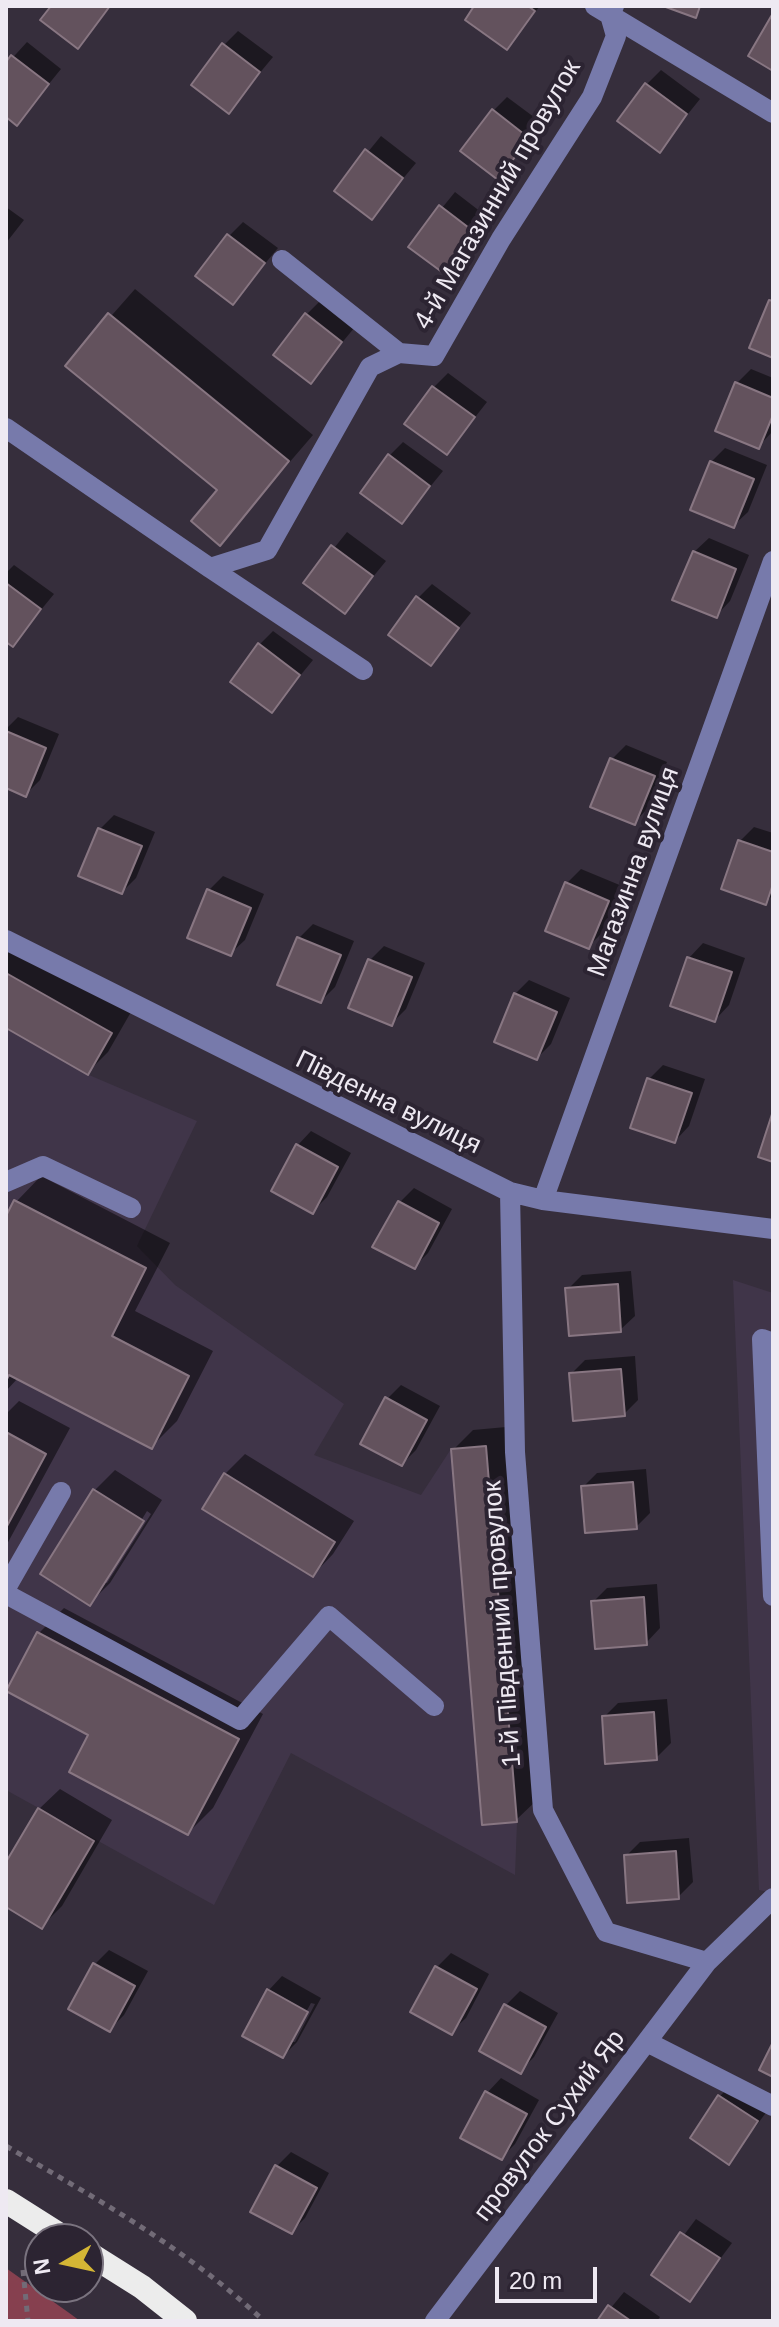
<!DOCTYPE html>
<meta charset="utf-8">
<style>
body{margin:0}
#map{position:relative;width:779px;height:2327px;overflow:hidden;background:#362e3c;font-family:Arial,sans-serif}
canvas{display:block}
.frame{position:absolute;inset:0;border:8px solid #eee9f2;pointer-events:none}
.north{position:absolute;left:24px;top:2223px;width:80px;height:80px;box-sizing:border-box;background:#2c2432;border:2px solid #7a737f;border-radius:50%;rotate:261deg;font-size:22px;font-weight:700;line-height:32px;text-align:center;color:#eee9f2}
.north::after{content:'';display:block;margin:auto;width:28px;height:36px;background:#d4b635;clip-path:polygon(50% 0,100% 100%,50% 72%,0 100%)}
.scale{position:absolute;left:495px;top:2267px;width:102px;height:36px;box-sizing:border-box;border:4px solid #eee9f2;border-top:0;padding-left:10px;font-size:24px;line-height:28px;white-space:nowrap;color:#eee9f2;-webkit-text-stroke:6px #2c2432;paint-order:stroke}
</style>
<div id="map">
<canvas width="779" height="2327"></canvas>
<div class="frame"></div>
<div class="north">N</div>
<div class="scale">20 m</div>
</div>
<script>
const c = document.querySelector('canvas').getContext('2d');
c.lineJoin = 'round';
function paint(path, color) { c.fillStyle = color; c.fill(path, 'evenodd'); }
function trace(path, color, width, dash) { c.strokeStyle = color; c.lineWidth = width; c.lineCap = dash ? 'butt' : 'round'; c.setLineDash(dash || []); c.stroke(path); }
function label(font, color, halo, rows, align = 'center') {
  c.font = font + ' Arial,sans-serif'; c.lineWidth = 8; c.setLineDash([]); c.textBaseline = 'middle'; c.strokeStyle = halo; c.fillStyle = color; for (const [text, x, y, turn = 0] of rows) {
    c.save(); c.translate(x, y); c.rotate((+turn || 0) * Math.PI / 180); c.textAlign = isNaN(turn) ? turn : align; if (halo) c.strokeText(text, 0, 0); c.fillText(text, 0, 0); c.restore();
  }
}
paint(new Path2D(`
 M6 973 112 1033 89 1075 197 1121 137 1246 175 1285 344 1404 314 1455 421 1495 451 1449 486 1446 517 1822 515 1875 291 1753 214 1905 6 1790Z
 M733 1280 773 1293V1893L759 1890Z`), '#403549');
paint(new Path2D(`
 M6 2268 72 2315 80 2321H6Z`), '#86404f');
paint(new Path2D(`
 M53 6H111L78 46Z
 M477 6H540L507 47Z
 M238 31 273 57 228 111 224 45Z
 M27 42 61 69 17 123 6 115V65Z
 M661 70 700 99 659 150 647 84Z
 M507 97 542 123 497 177 493 111Z
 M381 136 416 163 371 217 336 191Z
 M455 192 490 219 446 273 411 246Z
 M6 207 24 220 6 243Z
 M243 222 278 248 233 302 229 236Z
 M135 289 313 435 220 543V489L68 365Z
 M320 301 355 327 310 381 306 315Z
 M751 369 773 378V431L758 447 737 383Z
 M448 373 487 402 447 453 434 387Z
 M403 442 443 471 402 521 389 456Z
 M725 448 767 465 748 512 733 526 711 462Z
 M347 532 386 561 345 611 306 583Z
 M709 538 749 555 730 601 716 616 694 552Z
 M14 565 54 594 13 644 6 640V573Z
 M432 584 471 613 430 663 418 598Z
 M273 631 313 660 272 710 259 645Z
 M18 717 59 734 40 780 26 794 6 786V729Z
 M626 745 667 762 648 808 634 823 612 759Z
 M114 815 155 832 136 878 122 892 81 875 100 829Z
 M754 827 773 833V895L765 903 740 841Z
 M581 869 622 886 602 933 588 947 567 883Z
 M223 876 264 894 245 940 230 954 209 890Z
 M313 924 354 941 335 987 321 1001 280 984 299 938Z
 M6 941 131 1012 108 1052 88 1072 6 1025Z
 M703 943 745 958 729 1005 715 1020 673 1005 689 958Z
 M384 946 425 963 406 1009 392 1023 370 960Z
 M529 980 570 998 551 1044 537 1058 515 994Z
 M663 1065 705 1079 689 1126 675 1141 649 1079Z
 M311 1131 351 1153 327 1197 313 1211 297 1146Z
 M41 1176 170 1243 135 1311 213 1351 177 1421 152 1446 18 1378 6 1391V1221L16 1202Z
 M414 1188 452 1209 428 1253 414 1267 375 1246 400 1202Z
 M631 1271 635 1316 620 1330 568 1289 582 1275Z
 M635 1356 638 1400 624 1414 571 1374 585 1360Z
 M401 1385 440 1406 416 1450 402 1464 387 1399Z
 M19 1401 70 1428 6 1546V1414Z
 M506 1427 537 1800 516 1820 453 1450 473 1430Z
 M245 1454 354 1521 333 1554 313 1575 225 1474Z
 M646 1469 650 1513 636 1527 583 1487 597 1473Z
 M115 1470 162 1500 110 1583 90 1603 43 1573 95 1490ZM147 1511 151 1514 107 1583H103Z
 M657 1584 660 1628 646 1643 593 1602 607 1588Z
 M64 1608 263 1714 213 1808 188 1833 91 1734 9 1691 39 1633Z
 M667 1699 671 1743 656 1758 604 1717 618 1703Z
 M60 1789 112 1820 62 1906 42 1926 6 1905V1866L39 1809Z
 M689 1838 693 1882 678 1897 626 1856 640 1842Z
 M109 1950 148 1971 124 2015 110 2029 95 1964Z
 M451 1953 489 1974 466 2018 451 2032 413 2011 437 1967Z
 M282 1976 321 1998 297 2042 283 2056 268 1991ZM311 2003 315 2004 295 2042H290Z
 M520 1991 558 2013 534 2057 520 2071 506 2005Z
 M501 2078 539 2100 515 2144 501 2158 487 2093Z
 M734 2082 771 2106 729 2162 692 2138 720 2096Z
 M291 2152 329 2173 305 2218 291 2232 277 2166Z
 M696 2219 732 2243 690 2299 654 2275Z
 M624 2292 660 2317 657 2321H600Z`), '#0007');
const building = new Path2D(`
 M51 6H110L78 49 40 20Z
 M474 6H528L535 11 507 50 465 20Z
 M663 6H700L696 18Z
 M773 13V71L748 56Z
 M222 43 260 72 229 114 191 85Z
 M11 55 49 84 17 126 6 117V62Z
 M645 83 687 114 660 153 617 121Z
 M492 109 529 138 498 180 460 151Z
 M365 149 403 178 372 220 334 191Z
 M439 205 477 234 446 275 408 247Z
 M227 234 265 263 233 305 195 276Z
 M769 300 773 301V358L749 348Z
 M108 313 289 461 220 546 191 521 217 490 65 366Z
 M305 313 342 342 311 384 273 355Z
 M735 382 773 398V415L759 449 715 431Z
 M432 386 475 417 447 455 404 424Z
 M388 454 430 486 402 524 360 493Z
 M710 461 754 479 734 528 690 510Z
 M331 545 373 576 345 614 303 583Z
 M693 551 736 569 717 618 672 600Z
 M6 583 41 609 13 647 6 642Z
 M416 596 459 628 431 666 388 635Z
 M258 643 300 675 272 713 230 682Z
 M6 731 46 748 26 797 6 788Z
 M610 758 655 776 635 825 590 807Z
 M98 828 142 846 122 894 78 876Z
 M738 840 773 852V884L766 905 721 889Z
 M565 882 609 901 589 949 545 931Z
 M207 889 251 908 231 956 187 938Z
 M297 937 341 955 321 1003 277 985Z
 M687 957 732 972 715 1022 670 1006Z
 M368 959 412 977 392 1026 348 1008Z
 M6 973 112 1033 88 1075 6 1028Z
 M514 993 557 1012 537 1060 494 1042Z
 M647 1078 692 1093 675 1143 630 1128Z
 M773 1111V1162L758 1157Z
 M296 1144 338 1167 313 1214 271 1191Z
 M14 1200 146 1268 112 1336 189 1376 152 1449 9 1375 6 1381V1216Z
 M398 1201 439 1223 415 1269 372 1247Z
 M618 1284 621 1332 569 1336 565 1288Z
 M621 1369 625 1416 573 1421 569 1373Z
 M385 1397 427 1420 402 1466 360 1444Z
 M6 1432 46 1454 6 1528Z
 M486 1446 517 1822 482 1825 451 1449Z
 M224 1473 335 1542 313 1577 202 1509Z
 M633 1482 637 1529 585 1533 581 1486Z
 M93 1489 144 1521 90 1606 40 1574Z
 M644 1597 647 1645 595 1649 591 1601Z
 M37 1632 239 1739 188 1835 69 1772 88 1735 6 1691Z
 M654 1712 657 1760 605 1764 602 1716Z
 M38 1808 94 1841 42 1929 6 1907V1862Z
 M676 1851 679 1899 627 1903 624 1855Z
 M93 1963 135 1986 110 2032 68 2009Z
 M435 1966 477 1989 452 2035 410 2012Z
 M267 1989 308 2012 283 2058 242 2036Z
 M504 2004 546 2027 521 2074 479 2051Z
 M773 2042V2077L759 2070Z
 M485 2091 527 2114 502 2160 460 2138Z
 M718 2095 758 2121 729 2165 690 2138Z
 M275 2165 317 2188 292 2234 250 2212Z
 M680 2232 720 2258 690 2302 651 2275Z
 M608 2305 631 2321H597Z`);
paint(building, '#63525d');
trace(building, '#887682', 2);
trace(new Path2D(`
 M6 2146C97 2199 187 2249 264 2321
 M23 2270 28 2321`), '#726b77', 5, [6, 6]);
trace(new Path2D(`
 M595 6 773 113
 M282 260 399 353
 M6 428 210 568 267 550 370 367 399 353 434 356 501 239 592 97 616 36 610 15 614 6
 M210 568 363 670
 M6 940 510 1192 543 1200 773 1229
 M6 1182 43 1166 131 1208
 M510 1192 515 1452 543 1810 606 1932 707 1962
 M543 1200 773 561
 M773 1343 762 1339 773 1596
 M6 1588 61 1492
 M6 1594 240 1720 329 1616 434 1706
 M647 2042 773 2106
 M435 2321 707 1962 773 1898`), '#777aab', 20);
trace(new Path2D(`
 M6 2201 66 2239
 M88 2253 142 2287 185 2321`), '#ececec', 24);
label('26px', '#eee9f2', '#2c2432', [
 ["4-й Магазинний провулок",498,195,-60],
 ["Магазинна вулиця",634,872,-70],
 ["Південна вулиця",388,1103,26],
 ["1-й Південний провулок",503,1624,-94],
 ["провулок Сухий Яр",550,2126,-53]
]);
</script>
